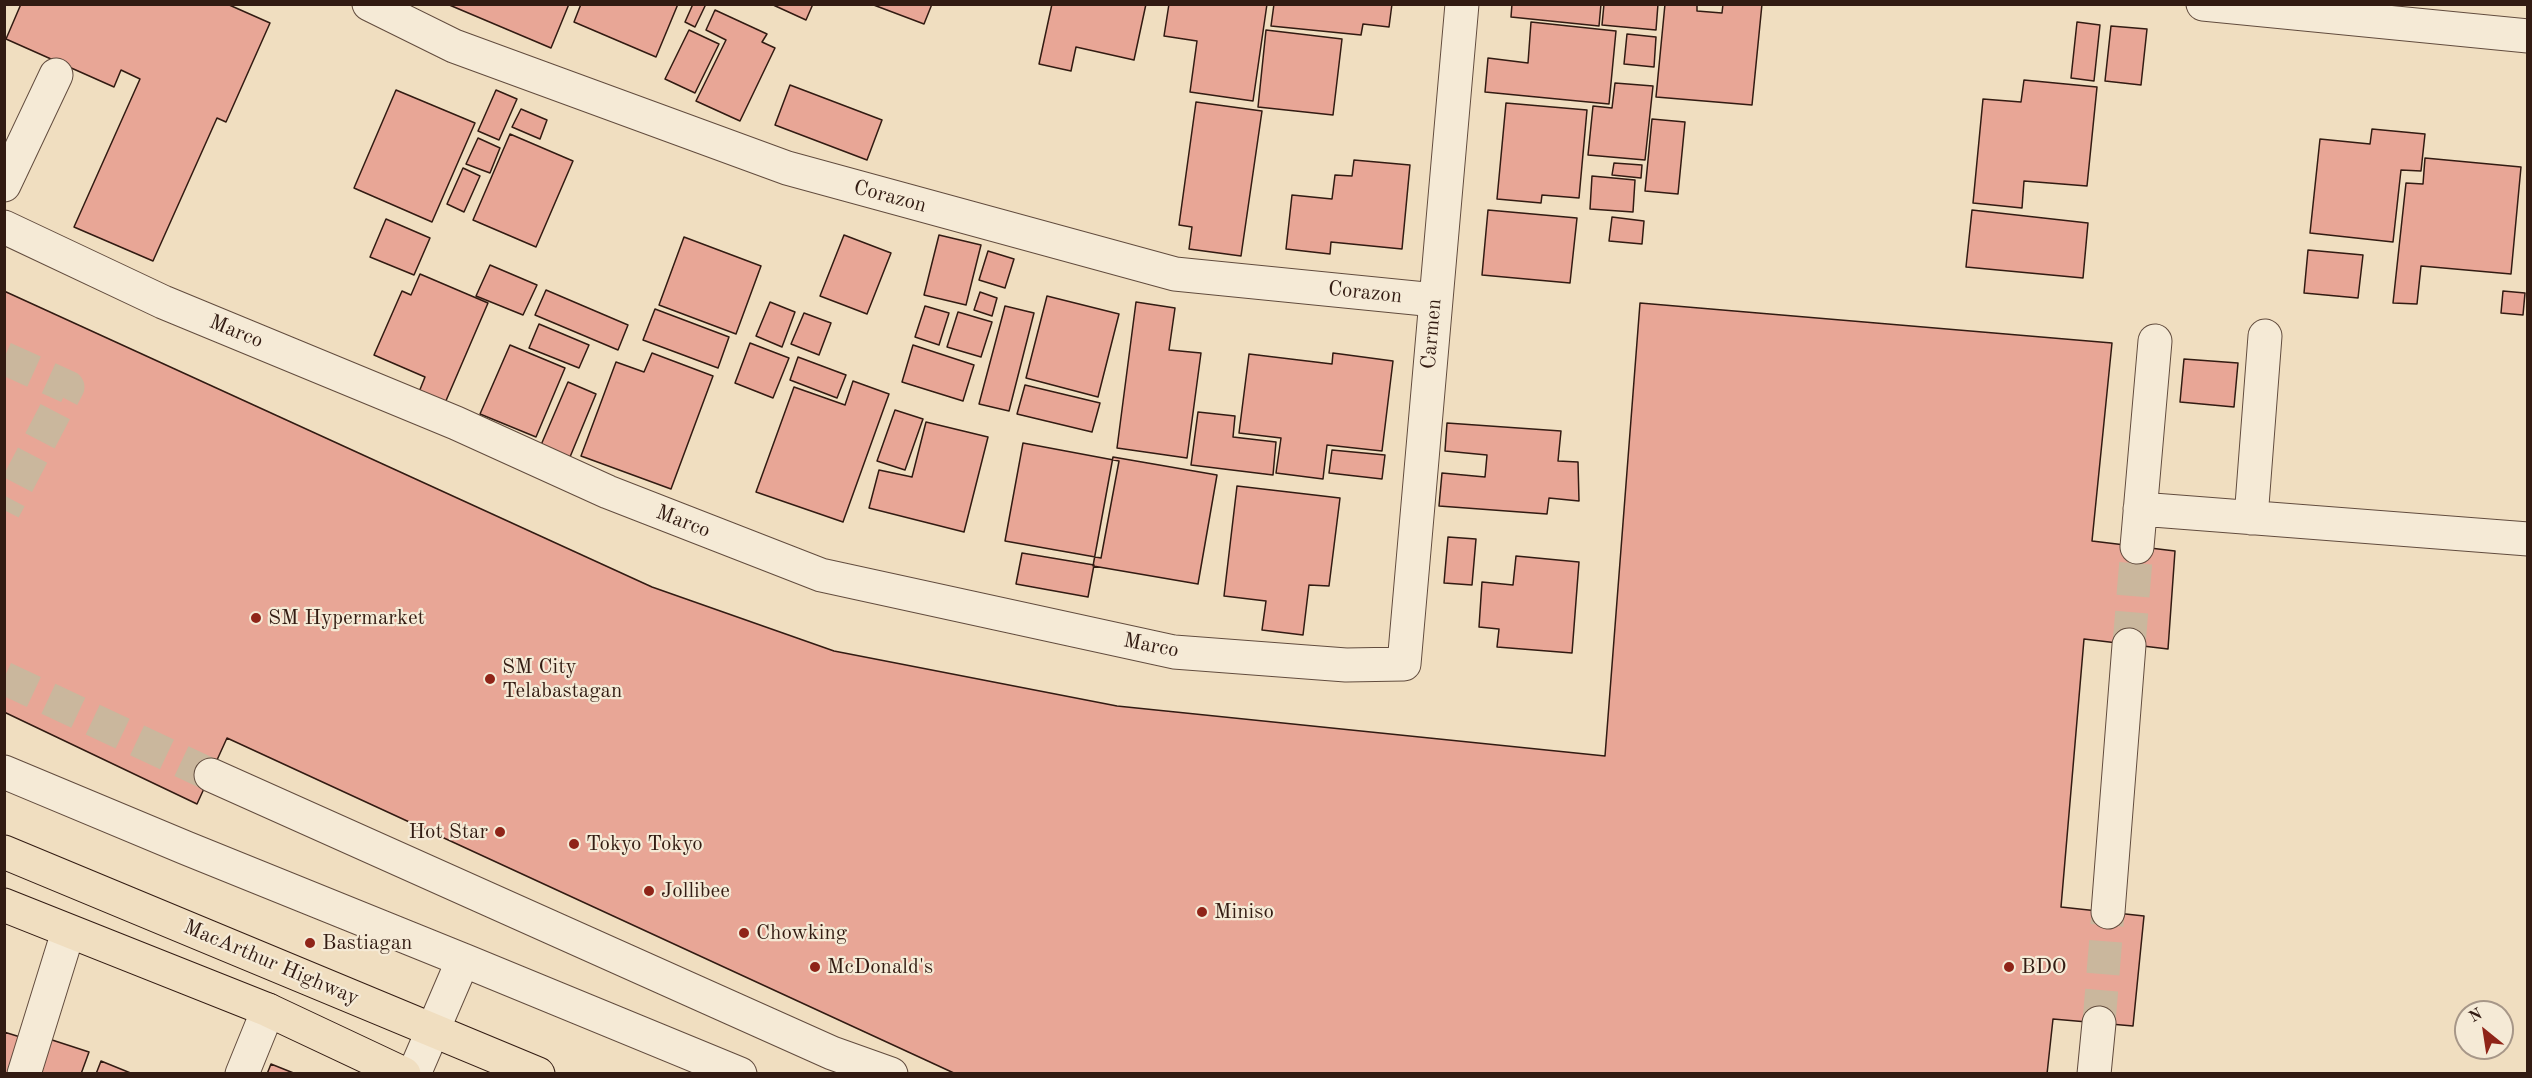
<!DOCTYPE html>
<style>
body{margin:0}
#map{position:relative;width:2532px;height:1078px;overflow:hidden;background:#f0dec0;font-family:"Old Standard TT",serif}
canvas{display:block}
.frame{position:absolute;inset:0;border:6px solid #321b12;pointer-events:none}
.north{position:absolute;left:2454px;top:1000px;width:60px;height:60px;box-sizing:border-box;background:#f5ead6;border:2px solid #a79788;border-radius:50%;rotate:330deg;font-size:16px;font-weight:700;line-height:24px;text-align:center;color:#321b12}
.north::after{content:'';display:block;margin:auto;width:21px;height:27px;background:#8f2418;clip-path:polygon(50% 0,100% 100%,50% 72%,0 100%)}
</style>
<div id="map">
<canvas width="2532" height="1078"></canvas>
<div class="frame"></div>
<div class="north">N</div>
</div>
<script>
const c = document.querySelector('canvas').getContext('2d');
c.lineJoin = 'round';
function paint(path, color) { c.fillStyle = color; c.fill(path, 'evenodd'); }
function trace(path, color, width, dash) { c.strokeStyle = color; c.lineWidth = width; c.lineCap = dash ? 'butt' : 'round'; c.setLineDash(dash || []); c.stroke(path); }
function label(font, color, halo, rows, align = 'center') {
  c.font = font + ' "Old Standard TT",serif'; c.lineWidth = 4.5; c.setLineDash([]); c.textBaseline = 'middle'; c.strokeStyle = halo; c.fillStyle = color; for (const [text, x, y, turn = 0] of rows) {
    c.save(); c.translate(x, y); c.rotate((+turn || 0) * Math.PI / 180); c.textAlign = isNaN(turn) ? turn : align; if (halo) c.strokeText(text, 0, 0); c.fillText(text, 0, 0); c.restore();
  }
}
const building = new Path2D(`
 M21 4H227L270 23 226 122 217 118 153 261 74 227 140 79 121 70 114 87 6 39Z
 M447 4H569L551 48Z
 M581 4H678L656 57 574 22Z
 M693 4H706L695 27 685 22Z
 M771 4H813L806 20Z
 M871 4H932L924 24Z
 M1052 4H1146L1134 60 1076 47 1071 71 1039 64Z
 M1169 4H1267L1253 101 1190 92 1197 41 1164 36Z
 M1274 4H1392L1389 27 1363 24 1361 35 1271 26Z
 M1512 4H1601L1599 26 1511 17Z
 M1604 4H1658L1656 30 1602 25Z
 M1665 4H1697V11L1722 13 1723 4H1762L1752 105 1656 97Z
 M715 10 767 34 762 42 775 48 740 121 696 101 726 40 706 30Z
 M1531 22 1616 31 1609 104 1485 92 1488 58 1528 63Z
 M2077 22 2100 25 2094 81 2071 78Z
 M2111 26 2147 29 2141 85 2105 81Z
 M689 30 719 44 695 93 665 79Z
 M1266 30 1342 39 1333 115 1258 107Z
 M1627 34 1656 37 1654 67 1624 64Z
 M2024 80 2097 87 2087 186 2024 181 2022 208 1973 203 1983 99 2021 102Z
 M1615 83 1653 86 1645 160 1588 155 1593 106 1612 108Z
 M790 85 882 120 867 160 775 125Z
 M396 90 475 123 432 222 354 188Z
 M496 90 517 99 499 140 478 131Z
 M1196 102 1262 111 1241 256 1189 249 1192 227 1179 225Z
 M1506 103 1587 110 1579 198 1542 195 1541 203 1497 199Z
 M521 109 547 120 540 139 512 127Z
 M1652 119 1685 122 1678 194 1645 191Z
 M2372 129 2425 134 2421 171 2401 170 2393 242 2310 233 2320 139 2370 144Z
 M510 134 573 161 536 247 473 220Z
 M478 138 500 148 490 173 466 164Z
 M2425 158 2521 167 2511 274 2421 266 2417 304 2393 303 2406 183 2423 184Z
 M1354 160 1410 165 1402 249 1331 242 1330 254 1286 249 1292 195 1332 199 1335 175 1352 176Z
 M1614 163 1642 165 1641 178 1612 175Z
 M463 168 480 176 464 212 447 204Z
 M1592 176 1635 180 1633 212 1590 209Z
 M1488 210 1577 218 1570 283 1482 275Z
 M1972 210 2088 223 2083 278 1966 267Z
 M1612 217 1644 221 1642 244 1609 241Z
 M386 219 430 238 414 275 370 257Z
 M844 235 891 253 867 314 820 296Z
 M939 235 981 245 966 305 924 295Z
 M684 237 761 266 736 334 659 305Z
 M2308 250 2363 255 2358 298 2304 293Z
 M988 251 1014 259 1005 288 979 280Z
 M490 265 537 285 523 315 476 296Z
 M420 274 488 303 445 403 419 392 425 377 374 355 402 291 411 295Z
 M546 290 628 325 618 350 535 315Z
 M4 291 652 587 834 651 1117 706 1605 756 1640 303 2112 343 2092 541 2175 551 2168 649 2084 639 2061 907 2144 916 2133 1026 2053 1019 2047 1074H956L227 738 197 804 4 712Z
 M2503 291 2525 293 2523 315 2501 313Z
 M980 292 997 298 992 316 974 310Z
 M1047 296 1119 314 1098 397 1026 378Z
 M770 302 795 312 782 347 756 336Z
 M1136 302 1175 308 1169 350 1201 353 1187 458 1117 448Z
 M925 306 949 313 939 345 915 337Z
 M1005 306 1034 313 1009 411 979 404Z
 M655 309 729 337 718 368 643 340Z
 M958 312 992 322 981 357 947 347Z
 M804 313 831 323 819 355 791 344Z
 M539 324 589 345 579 368 529 348Z
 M750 343 789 358 773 398 735 383Z
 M510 345 565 368 536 437 480 414Z
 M913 345 974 365 963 401 902 382Z
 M652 353 713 376 671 489 581 456 616 362 644 372Z
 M1333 353 1393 361 1382 451 1327 445 1323 479 1276 473 1281 438 1239 433 1249 354 1332 364Z
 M798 357 846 375 837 398 790 380Z
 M2184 359 2238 363 2234 407 2180 402Z
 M853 381 889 394 843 522 756 492 794 387 845 405Z
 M568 382 596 394 570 457 541 445Z
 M1025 385 1100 403 1092 432 1017 414Z
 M895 410 923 419 905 470 877 461Z
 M1198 412 1235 416 1233 437 1276 442 1273 475 1191 465Z
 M926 422 988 437 964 532 869 508 879 470 912 477Z
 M1447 423 1561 431 1558 461 1578 462 1579 501 1549 498 1547 514 1439 506 1442 473 1485 477 1487 455 1445 451Z
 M1023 443 1119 461 1101 558 1005 541Z
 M1332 450 1385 455 1382 479 1329 473Z
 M1113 457 1217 475 1198 584 1093 566Z
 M1237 486 1340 498 1329 586 1309 585 1303 635 1262 630 1266 601 1224 596Z
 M1448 537 1476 539 1472 585 1444 583Z
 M1022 553 1094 565 1088 597 1016 584Z
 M1516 556 1579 562 1572 653 1497 647 1499 629 1479 627 1482 582 1513 585Z
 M4 1032 30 1040 19 1074H4Z
 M46 1038 89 1052 81 1074H33Z
 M101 1061 133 1074H96Z
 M271 1064 296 1074H267Z`);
paint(building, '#e8a696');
trace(building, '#321b12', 1.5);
trace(new Path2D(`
 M4 358 68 387 4 510
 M2129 645 2137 547
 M4 678 211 775
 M2099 1023 2108 912`), '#cab79d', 33, [33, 16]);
const minor = new Path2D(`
 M369 4 454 46 787 168 1175 274 1435 300
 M2203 4 2528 36
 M4 185 56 75
 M4 227 163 302 456 423 608 492 821 575 1174 652 1346 665 1404 664 1462 4
 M2140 509 2528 539
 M2251 518 2265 336
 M2137 547 2155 341
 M4 772 186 848 463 960 414 1074
 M211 775 832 1053 891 1074
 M2108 912 2129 645
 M463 960 740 1074
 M24 1074 68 932
 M242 1074 268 1010
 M2094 1074 2099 1023`);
const highway = new Path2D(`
 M4 852 538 1074
 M4 905 268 1010 404 1074`);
trace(minor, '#624c3e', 35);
trace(highway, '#321b12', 35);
trace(minor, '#f5ead6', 33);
trace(highway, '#f0dec0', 33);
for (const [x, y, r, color] of [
 [256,618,6,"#8f2418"],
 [490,679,6,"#8f2418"],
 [500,832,6,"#8f2418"],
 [574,844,6,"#8f2418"],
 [649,891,6,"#8f2418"],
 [1202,912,6,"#8f2418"],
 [744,933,6,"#8f2418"],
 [310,943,6,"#8f2418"],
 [815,967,6,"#8f2418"],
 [2009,967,6,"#8f2418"]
]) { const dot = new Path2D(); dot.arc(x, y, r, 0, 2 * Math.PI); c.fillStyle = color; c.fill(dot); trace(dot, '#f5ead6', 2); }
label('21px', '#321b12', '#f5ead6', [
 ["Corazon",890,197,15],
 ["Corazon",1365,293,6],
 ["Marco",236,332,22],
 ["Carmen",1432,334,-85],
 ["Marco",683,522,21],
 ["Marco",1151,646,11],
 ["MacArthur Highway",271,963,23]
]);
label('21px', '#321b12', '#f5ead6', [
 ["SM Hypermarket",268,618],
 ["SM City",502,667],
 ["Telabastagan",502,691],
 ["Hot Star",488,832,"right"],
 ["Tokyo Tokyo",586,844],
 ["Jollibee",661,891],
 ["Miniso",1214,912],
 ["Chowking",756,933],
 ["Bastiagan",322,943],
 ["McDonald's",827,967],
 ["BDO",2021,967]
], 'left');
</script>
